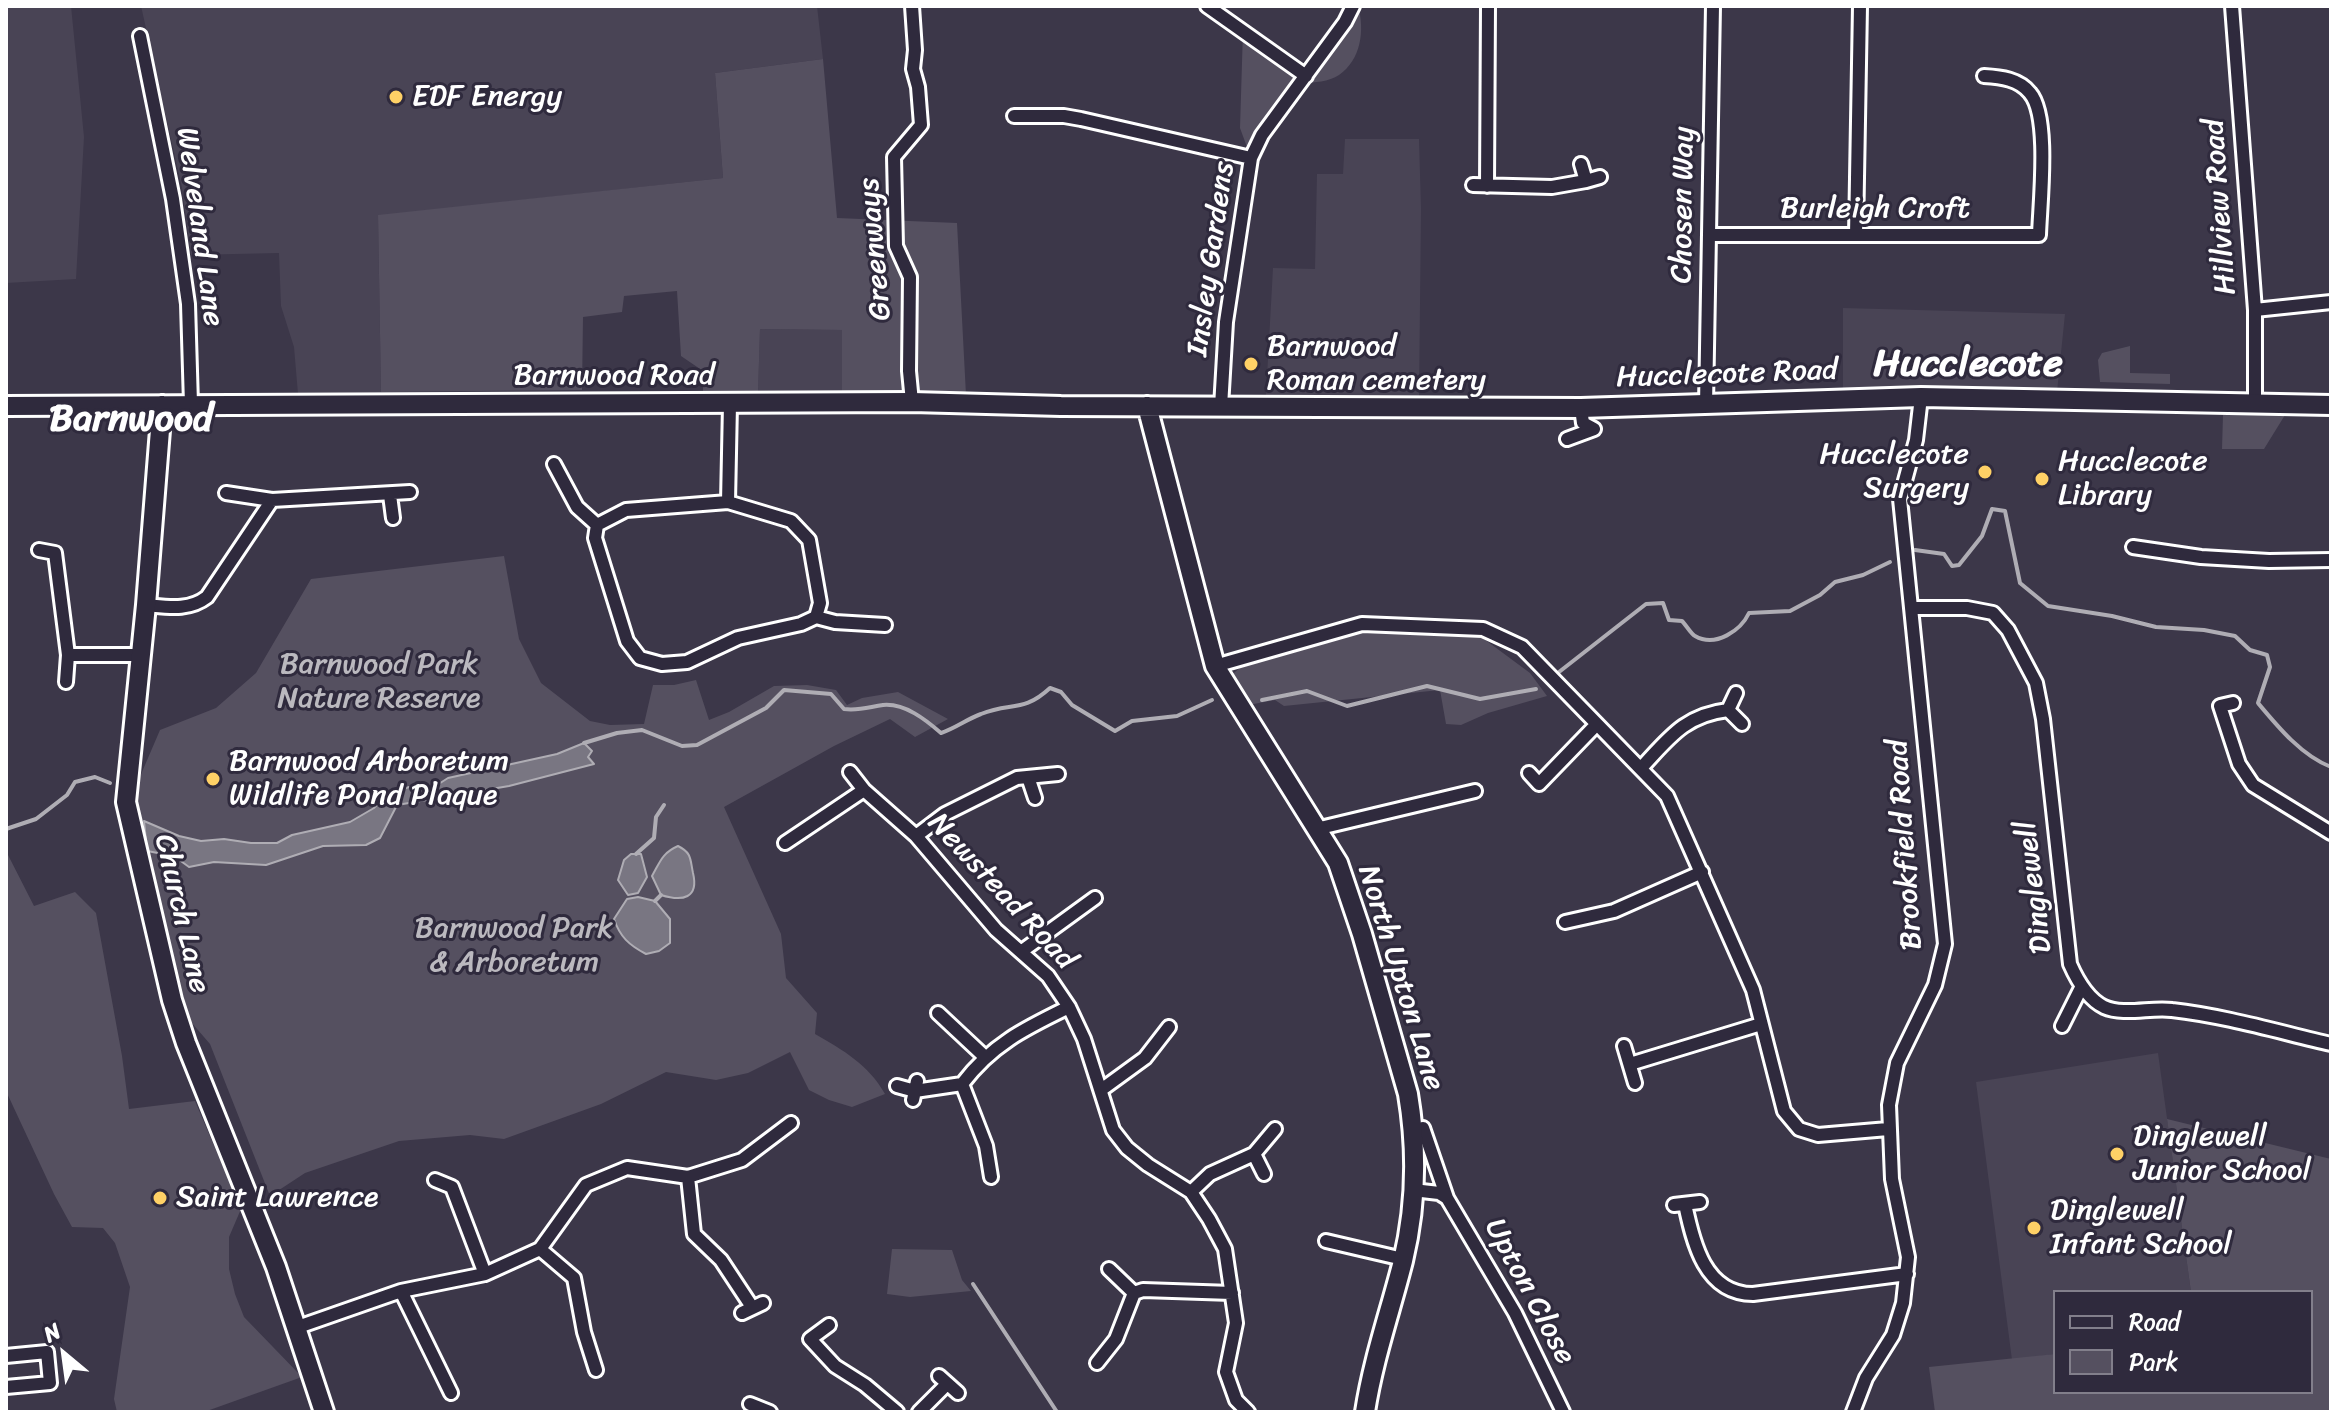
<!DOCTYPE html>
<style>
body{margin:0}
#map{position:relative;width:2337px;height:1418px;overflow:hidden;background:#3c3749;font-family:Sriracha,sans-serif}
canvas{display:block}
.frame{position:absolute;inset:0;border:8px solid #fff;pointer-events:none}
.legend{position:absolute;left:2053px;top:1290px;width:260px;height:104px;box-sizing:border-box;background:#2f2a3d;border:2px solid #827f8b;margin:0;padding:10px 14px;list-style:none;font-size:24px;color:#fff}
.legend li{display:flex;align-items:center;gap:16px;height:40px}
.legend b{width:40px;border:2px solid #827f8b}
.north{position:absolute;left:24px;top:1314px;width:80px;height:80px;-webkit-text-stroke:6px #2f2a3d;paint-order:stroke;rotate:331deg;font-size:22px;font-weight:700;line-height:32px;text-align:center;color:#fff}
.north::after{content:'';display:block;margin:auto;width:28px;height:36px;background:#fff;clip-path:polygon(50% 0,100% 100%,50% 72%,0 100%)}
</style>
<div id="map">
<canvas width="2337" height="1418"></canvas>
<div class="frame"></div>
<ul class="legend">
<li><b style="height:10px;background:#2f2a3d"></b>Road</li>
<li><b style="height:22px;background:#555060"></b>Park</li>
</ul>
<div class="north">N</div>
</div>
<script>
const c = document.querySelector('canvas').getContext('2d');
c.lineJoin = 'round';
function paint(path, color) { c.fillStyle = color; c.fill(path, 'evenodd'); }
function trace(path, color, width, dash) { c.strokeStyle = color; c.lineWidth = width; c.lineCap = dash ? 'butt' : 'round'; c.setLineDash(dash || []); c.stroke(path); }
function label(font, color, halo, rows, align = 'center') {
  c.font = font + ' Sriracha,sans-serif'; c.lineWidth = 6; c.setLineDash([]); c.textBaseline = 'middle'; c.strokeStyle = halo; c.fillStyle = color; for (const [text, x, y, turn = 0] of rows) {
    c.save(); c.translate(x, y); c.rotate((+turn || 0) * Math.PI / 180); c.textAlign = isNaN(turn) ? turn : align; if (halo) c.strokeText(text, 0, 0); c.fillText(text, 0, 0); c.restore();
  }
}
paint(new Path2D(`
 M6 6H71L84 137 76 279 6 283Z
 M141 6H817L823 59 715 73 723 178 378 216 381 392 298 394 294 347 281 306 279 253 191 255 182 188Z
 M1345 139H1419L1421 209 1419 399 1266 395 1273 268 1315 269 1317 174H1343Z
 M1843 308 2065 314 2057 392 1843 390Z
 M760 329 842 330V395L758 394Z
 M2158 1053 2191 1292H2055V1354L2012 1360 1976 1082Z`), '#494455');
paint(new Path2D(`
 M1358 6C1365 30 1361 60 1339 75 1329 82 1314 82 1302 84L1251 158 1240 128 1243 30 1307 78Z
 M823 59 837 218 957 223 966 395H842V330L760 329 758 394 703 391V371L681 356 677 291 624 296 622 312 583 317 582 390 381 392 378 215 723 178 715 73Z
 M2130 346V373L2170 374V384L2100 382 2098 360 2102 353Z
 M2223 415H2285L2264 449H2222Z
 M504 556 519 639 541 683 590 721 610 725 644 724 653 685H674L696 680 709 720 729 712 774 686 807 685 836 690 847 705 862 698 898 692 948 719 915 737 890 719 834 746 724 807 781 934 786 978 817 1013 815 1034C843 1050 869 1065 885 1094L852 1107 829 1100 809 1090 790 1052 748 1073 716 1080 666 1072 601 1104 504 1139 470 1135 399 1141 305 1173 270 1196 210 1044 172 1000 140 863 147 851 144 821 138 819 133 793 160 730 216 708 256 673 311 579Z
 M1358 632 1480 636 1530 673 1547 696 1488 713 1461 725 1446 724 1440 690 1284 706 1275 700 1243 706 1227 679 1250 659Z
 M8 855 34 906 75 892 96 913 122 1056 129 1109 195 1101 241 1209 229 1237V1269L235 1294 244 1317 302 1377 204 1412H117L114 1399 130 1287 115 1243 103 1228 72 1227 54 1194 6 1091Z
 M2167 1119 2331 1159V1412H1935L1929 1367 2055 1354V1392H2311V1292H2191Z
 M892 1249 952 1250 962 1280 971 1291 910 1297 887 1294Z`), '#555060');
const water = new Path2D(`
 M584 743 592 751 588 757 594 764 509 786 397 805 380 838 366 845 323 846 266 865 214 862 189 867 174 856 147 851 144 821 179 836 201 841 224 839 251 843H277L292 835 350 822 374 808 386 795 409 787H434L448 778 557 754Z
 M678 846C692 853 690 859 693 873 699 898 683 902 661 895L652 876C660 862 662 853 678 846Z
 M631 854H641L647 877 638 893 628 895 618 880 624 860Z
 M638 897 655 901 670 919V943L659 951 646 954C629 945 620 937 614 919L627 899Z`);
paint(water, '#797682');
trace(water, '#afadb4', 2);
trace(new Path2D(`
 M1915 550 1944 554 1952 566 1959 565 1982 536 1992 509 2005 511 2020 583 2048 606 2112 616 2156 627 2204 630 2235 636 2250 650 2267 655 2270 667 2258 703C2278 727 2302 756 2331 767
 M1559 672 1646 604 1663 603 1669 620 1682 621C1686 625 1691 634 1695 636 1716 648 1741 630 1749 613L1790 611 1820 595 1835 582 1863 575 1890 562
 M1262 700 1307 691 1347 706 1427 686 1480 699 1536 689
 M584 743 617 733 642 730 682 746 697 745 766 708 784 690 831 694 844 709C859 711 869 707 883 705 905 703 926 720 941 733 956 728 967 719 981 714 1011 702 1023 713 1050 688L1061 692 1072 705 1115 731 1132 721 1177 716 1212 700
 M6 829 36 819 67 795 75 782 95 777 110 783
 M636 854 654 838 656 817 664 805
 M655 901 661 895
 M973 1284 1057 1412`), '#afadb4', 4);
const street = new Path2D(`
 M912 6 915 50 913 69 918 87 921 125 894 157 896 246 910 277 909 371 912 402
 M1207 6 1306 76
 M2232 6 2255 310V404
 M140 36 173 199 188 304 191 404
 M1014 116H1064L1081 119 1251 158
 M1581 164 1586 181 1600 177
 M1473 185 1552 187 1586 181
 M1487 186 1488 6
 M1711 235H2039C2040 203 2050 116 2030 93 2019 79 2001 77 1984 76
 M1856 235 1860 6
 M2255 310 2331 302
 M1706 405 1713 6
 M1221 407 1226 322 1251 158 1262 135 1345 22 1353 6
 M1567 439 1594 429 1583 423 1581 408
 M554 464 577 507 597 525
 M226 493 272 500
 M390 495 393 518
 M728 502 791 521 809 540 820 603 816 617 801 624 738 638 687 662 662 664 640 658 627 641 595 538 597 525 626 510Z
 M728 502 730 404
 M2133 547 2201 557 2269 561 2331 560
 M39 550 55 553 68 655 66 682
 M146 605C168 607 189 611 207 597L272 500 410 492
 M1912 608H1967L1993 613 2008 630 2036 683 2043 719 2070 964C2077 980 2088 999 2104 1007 2124 1016 2151 1007 2172 1010 2225 1016 2279 1032 2331 1044
 M816 617 835 622 885 625
 M68 655H141
 M1215 666 1362 624 1483 629 1522 647 1667 796 1753 990 1784 1111 1799 1129 1818 1135 1888 1129
 M2233 703 2220 706 2239 764 2253 785 2331 833
 M1728 710 1742 724
 M1642 767C1669 738 1685 715 1728 710L1736 693
 M850 772 864 790
 M1529 773 1539 784 1597 724
 M1028 777 1035 798
 M1316 829 1475 791
 M916 836 945 814 1017 778 1058 774
 M785 843 864 790 916 836 996 930 1048 976 1069 1007 1084 1039 1113 1130 1127 1148 1148 1165 1191 1192 1209 1219 1225 1249 1236 1323 1226 1372 1236 1400 1248 1412
 M1565 922 1614 911 1702 872
 M1022 951 1095 898
 M938 1013 985 1057
 M2062 1026 2082 986
 M1624 1046 1635 1083
 M1630 1064 1761 1024
 M917 1081 915 1091 962 1084C992 1044 1026 1028 1069 1007
 M962 1084 986 1146 991 1177
 M897 1086 915 1091 913 1100
 M1101 1090 1145 1058 1169 1027
 M1423 1128 1447 1198
 M1254 1154 1264 1174
 M688 1177 694 1234 721 1260 752 1307
 M435 1180 452 1187 485 1274
 M1413 1190 1439 1193 1447 1198 1515 1313 1563 1412
 M1191 1192 1210 1174 1254 1154 1275 1129
 M1685 1204C1693 1243 1705 1294 1753 1294L1907 1274
 M1674 1205 1700 1202
 M1326 1241 1403 1259
 M540 1249 574 1278 584 1332 596 1370
 M1109 1269 1134 1293
 M401 1291 451 1393
 M742 1313 763 1303
 M829 1325 810 1339 835 1366 865 1385 897 1412
 M298 1327 401 1291 485 1274 540 1249 586 1185 627 1168 688 1177 742 1160 791 1123
 M6 1356 47 1352 50 1383 6 1387
 M1097 1363 1116 1339 1134 1293 1143 1290 1232 1293
 M939 1376 958 1393
 M750 1404 770 1412
 M919 1412 947 1384
 M1853 1412 1866 1378 1893 1335 1903 1303 1908 1257 1892 1179 1889 1105 1897 1063 1935 985 1945 944 1900 499 1916 440 1921 397`);
const secondary = new Path2D(`
 M162 405 146 605 126 802 172 1000 186 1043 276 1267 324 1412
 M6 406 912 402 1061 406 1581 408 1921 397 2331 405
 M1147 406 1215 666 1338 863 1362 934 1408 1094C1417 1148 1416 1207 1403 1261 1390 1312 1373 1360 1365 1412`);
trace(street, '#fff', 18);
trace(secondary, '#fff', 24);
trace(street, '#2f2a3d', 12);
trace(secondary, '#2f2a3d', 18);
for (const [x, y, r, color] of [
 [396,97,8,"#ffd166"],
 [1251,364,8,"#ffd166"],
 [1985,472,8,"#ffd166"],
 [2042,479,8,"#ffd166"],
 [213,779,8,"#ffd166"],
 [2117,1154,8,"#ffd166"],
 [160,1198,8,"#ffd166"],
 [2034,1228,8,"#ffd166"]
]) { const dot = new Path2D(); dot.arc(x, y, r, 0, 2 * Math.PI); c.fillStyle = color; c.fill(dot); trace(dot, '#2f2a3d', 3); }
label('30px', '#fff', '#2f2a3d', [
 ["EDF Energy",412,97],
 ["Barnwood",1267,347],
 ["Roman cemetery",1267,381],
 ["Hucclecote",1969,455,"right"],
 ["Surgery",1969,489,"right"],
 ["Hucclecote",2058,462],
 ["Library",2058,496],
 ["Barnwood Arboretum",229,762],
 ["Wildlife Pond Plaque",229,796],
 ["Dinglewell",2133,1137],
 ["Junior School",2133,1171],
 ["Saint Lawrence",176,1198],
 ["Dinglewell",2050,1211],
 ["Infant School",2050,1245]
], 'left');
label('30px', '#fff', '#2f2a3d', [
 ["Chosen Way",1684,205,-89],
 ["Hillview Road",2221,207,-94],
 ["Burleigh Croft",1875,209],
 ["Welveland Lane",199,227,82],
 ["Greenways",876,249,-95],
 ["Insley Gardens",1212,259,-82],
 ["Hucclecote Road",1727,375,-2],
 ["Barnwood Road",614,376],
 ["Brookfield Road",1906,845,-94],
 ["Dinglewell",2035,887,-97],
 ["Newstead Road",1001,892,47],
 ["Church Lane",181,914,77],
 ["North Upton Lane",1400,978,73],
 ["Upton Close",1529,1292,62]
]);
label('30px', '#bbb9bf', '#2f2a3d', [
 ["Barnwood Park",379,665],
 ["Nature Reserve",379,699],
 ["Barnwood Park",514,929],
 ["& Arboretum",514,963]
]);
label('bold 38px', '#fff', '#2f2a3d', [
 ["Hucclecote",1968,365],
 ["Barnwood",131,420]
]);
</script>
